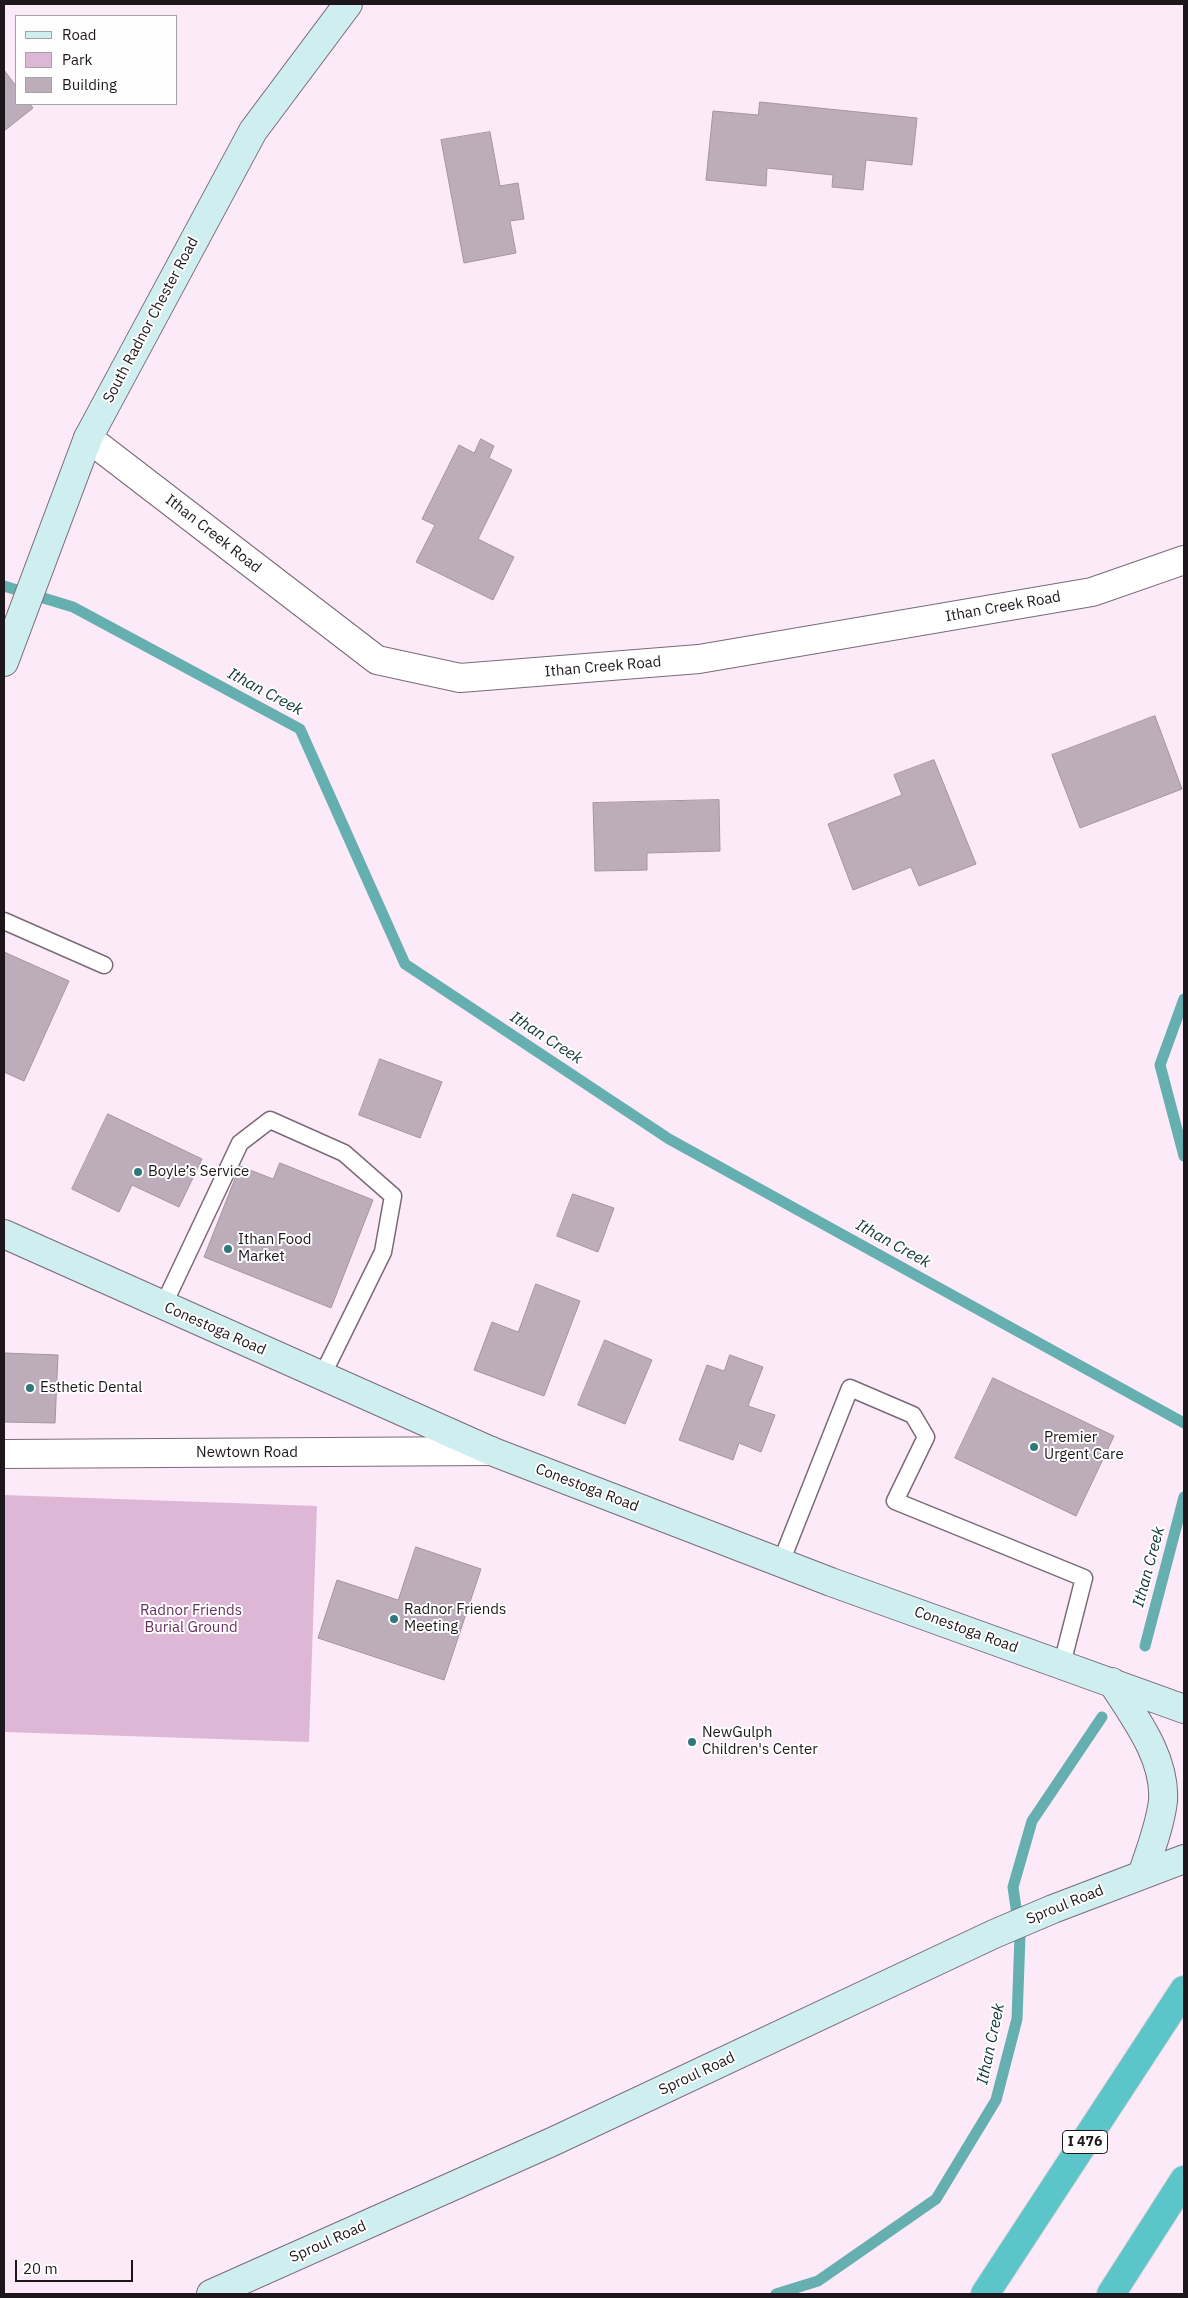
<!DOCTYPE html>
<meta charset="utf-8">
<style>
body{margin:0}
#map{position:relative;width:1188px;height:2298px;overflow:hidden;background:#fceaf8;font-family:"IBM Plex Sans",sans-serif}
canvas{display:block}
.frame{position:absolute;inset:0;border:5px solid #1d171c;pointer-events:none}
.legend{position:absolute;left:15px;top:15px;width:162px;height:90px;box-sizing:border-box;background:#fefefe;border:1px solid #a4a2a4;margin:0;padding:6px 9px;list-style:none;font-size:15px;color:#1d171c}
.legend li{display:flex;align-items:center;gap:10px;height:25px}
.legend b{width:25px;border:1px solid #a4a2a4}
.scale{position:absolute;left:15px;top:2260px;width:118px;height:22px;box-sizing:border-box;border:2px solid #1d171c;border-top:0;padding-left:6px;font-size:15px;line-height:18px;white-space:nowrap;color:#1d171c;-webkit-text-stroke:4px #fefefe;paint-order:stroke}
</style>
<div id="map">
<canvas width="1188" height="2298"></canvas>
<div class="frame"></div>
<ul class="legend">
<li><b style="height:6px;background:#ceeeef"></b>Road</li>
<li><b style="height:14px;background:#deb7d7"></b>Park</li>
<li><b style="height:14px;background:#bdacb9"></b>Building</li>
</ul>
<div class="scale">20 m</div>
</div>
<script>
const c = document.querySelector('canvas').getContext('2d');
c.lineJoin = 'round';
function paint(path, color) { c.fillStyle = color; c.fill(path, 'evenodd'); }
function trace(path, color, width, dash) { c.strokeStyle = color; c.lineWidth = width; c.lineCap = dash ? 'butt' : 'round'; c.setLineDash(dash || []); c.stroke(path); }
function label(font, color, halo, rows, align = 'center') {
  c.font = font + ' "IBM Plex Sans",sans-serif'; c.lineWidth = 4; c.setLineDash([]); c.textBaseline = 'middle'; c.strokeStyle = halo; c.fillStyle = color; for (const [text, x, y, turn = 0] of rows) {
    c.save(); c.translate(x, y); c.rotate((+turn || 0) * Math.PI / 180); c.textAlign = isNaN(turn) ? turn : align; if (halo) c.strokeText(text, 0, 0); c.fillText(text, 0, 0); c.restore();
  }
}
paint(new Path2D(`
 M4 1495 317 1506 309 1742 4 1732Z`), '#deb7d7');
trace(new Path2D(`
 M4 586 73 607 300 729 405 964 669 1139 1184 1423
 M1184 999 1160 1065 1184 1156
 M1145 1646 1184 1497
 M776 2294 818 2281 936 2199 996 2100 1017 2019 1020 1936 1013 1887 1032 1821 1102 1717`), '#66afb1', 11);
const building = new Path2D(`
 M4 70 16 86V104H30L33 108 4 131Z
 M760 102 917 118 912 165 866 160 863 190 832 187 833 175 767 168 766 186 706 180 713 111 758 115Z
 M490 132 500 186 518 183 524 219 510 221 516 253 464 263 441 140Z
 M481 439 494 446 489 458 512 470 478 539 514 557 493 600 416 562 435 525 422 519 459 445 474 453Z
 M1155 716 1182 789 1080 828 1052 755Z
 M934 760 976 864 919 886 911 867 853 890 828 824 902 795 894 775Z
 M719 800 720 851 647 853V870L595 871 593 803Z
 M4 952 69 981 24 1081 4 1072Z
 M380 1059 442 1082 420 1138 359 1115Z
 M108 1114 202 1159 179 1207 132 1185 119 1212 72 1189Z
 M280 1163 373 1200 331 1308 204 1257 240 1166 273 1179Z
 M573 1194 614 1208 598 1252 557 1236Z
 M536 1284 580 1301 544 1396 474 1370 492 1322 518 1332Z
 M605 1340 652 1360 625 1424 578 1405Z
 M4 1353 58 1355 55 1423 4 1422Z
 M730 1355 763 1367 748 1406 775 1415 761 1452 739 1443 733 1460 679 1440 707 1365 724 1371Z
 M993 1378 1114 1436 1076 1516 955 1458Z
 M416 1547 481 1569 444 1680 318 1638 337 1580 398 1600Z`);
paint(building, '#bdacb9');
trace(building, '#a594a1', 1);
const lane = new Path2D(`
 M4 921 104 965
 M163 1306 240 1143 270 1120 344 1153 393 1196 383 1252 322 1376
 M781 1562 850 1388 913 1415 926 1437 895 1501 1084 1578 1062 1664`);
const street = new Path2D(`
 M88 438 377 660 460 678 699 659 1092 592 1184 560
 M4 1454 491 1451`);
const secondary = new Path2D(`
 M4 662 88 438 253 131 348 4
 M4 1234 491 1451 831 1582 1184 1709
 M1112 1682C1134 1717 1166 1757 1163 1801 1160 1826 1150 1851 1142 1875
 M211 2294 554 2141 994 1934 1053 1909 1184 1859`);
const highway = new Path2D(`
 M985 2294 1184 1990
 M1111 2294 1184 2180`);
trace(lane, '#7a6a77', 19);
trace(street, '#7a6a77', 30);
trace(secondary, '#7a6a77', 30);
trace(highway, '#d6d5d6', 30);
trace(lane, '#fff', 16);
trace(street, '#fff', 28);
trace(secondary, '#ceeeef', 28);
trace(highway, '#5cc5c9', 28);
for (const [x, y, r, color] of [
 [138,1172,5,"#2f787b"],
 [228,1249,5,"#2f787b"],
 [30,1388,5,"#2f787b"],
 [1034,1447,5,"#2f787b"],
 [394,1619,5,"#2f787b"],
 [692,1742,5,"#2f787b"]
]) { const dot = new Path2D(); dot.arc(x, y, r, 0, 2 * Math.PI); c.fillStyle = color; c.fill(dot); trace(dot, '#fefefe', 2); }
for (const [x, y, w] of [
 [1085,2142,45]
]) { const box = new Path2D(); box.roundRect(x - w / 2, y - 11.5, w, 23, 4); c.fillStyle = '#fefefe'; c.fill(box); trace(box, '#1d171c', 1); }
label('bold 14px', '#1d171c', null, [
 ["I 476",1085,2142]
]);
label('15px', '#1d171c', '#fefefe', [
 ["South Radnor Chester Road",151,320,-62],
 ["Ithan Creek Road",213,534,38],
 ["Ithan Creek Road",1003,607,-10],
 ["Ithan Creek Road",603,667,-5],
 ["Conestoga Road",215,1329,24],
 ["Newtown Road",247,1453],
 ["Conestoga Road",587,1488,21],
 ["Conestoga Road",966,1630,20],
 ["Sproul Road",1065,1905,-22],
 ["Sproul Road",697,2074,-25],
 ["Sproul Road",328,2242,-24]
]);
label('15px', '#1d171c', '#fefefe', [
 ["Boyle’s Service",148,1172],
 ["Ithan Food",238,1240],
 ["Market",238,1257],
 ["Esthetic Dental",40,1388],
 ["Premier",1044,1438],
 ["Urgent Care",1044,1455],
 ["Radnor Friends",404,1610],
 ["Meeting",404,1627],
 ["NewGulph",702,1733],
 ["Children's Center",702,1750]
], 'left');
label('15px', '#673060', '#fefefe', [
 ["Radnor Friends",191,1611],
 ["Burial Ground",191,1628]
]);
label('italic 16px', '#103536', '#fefefe', [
 ["Ithan Creek",265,692,28],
 ["Ithan Creek",546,1038,33],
 ["Ithan Creek",893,1244,29],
 ["Ithan Creek",1149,1567,-75],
 ["Ithan Creek",991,2044,-78]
]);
</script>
